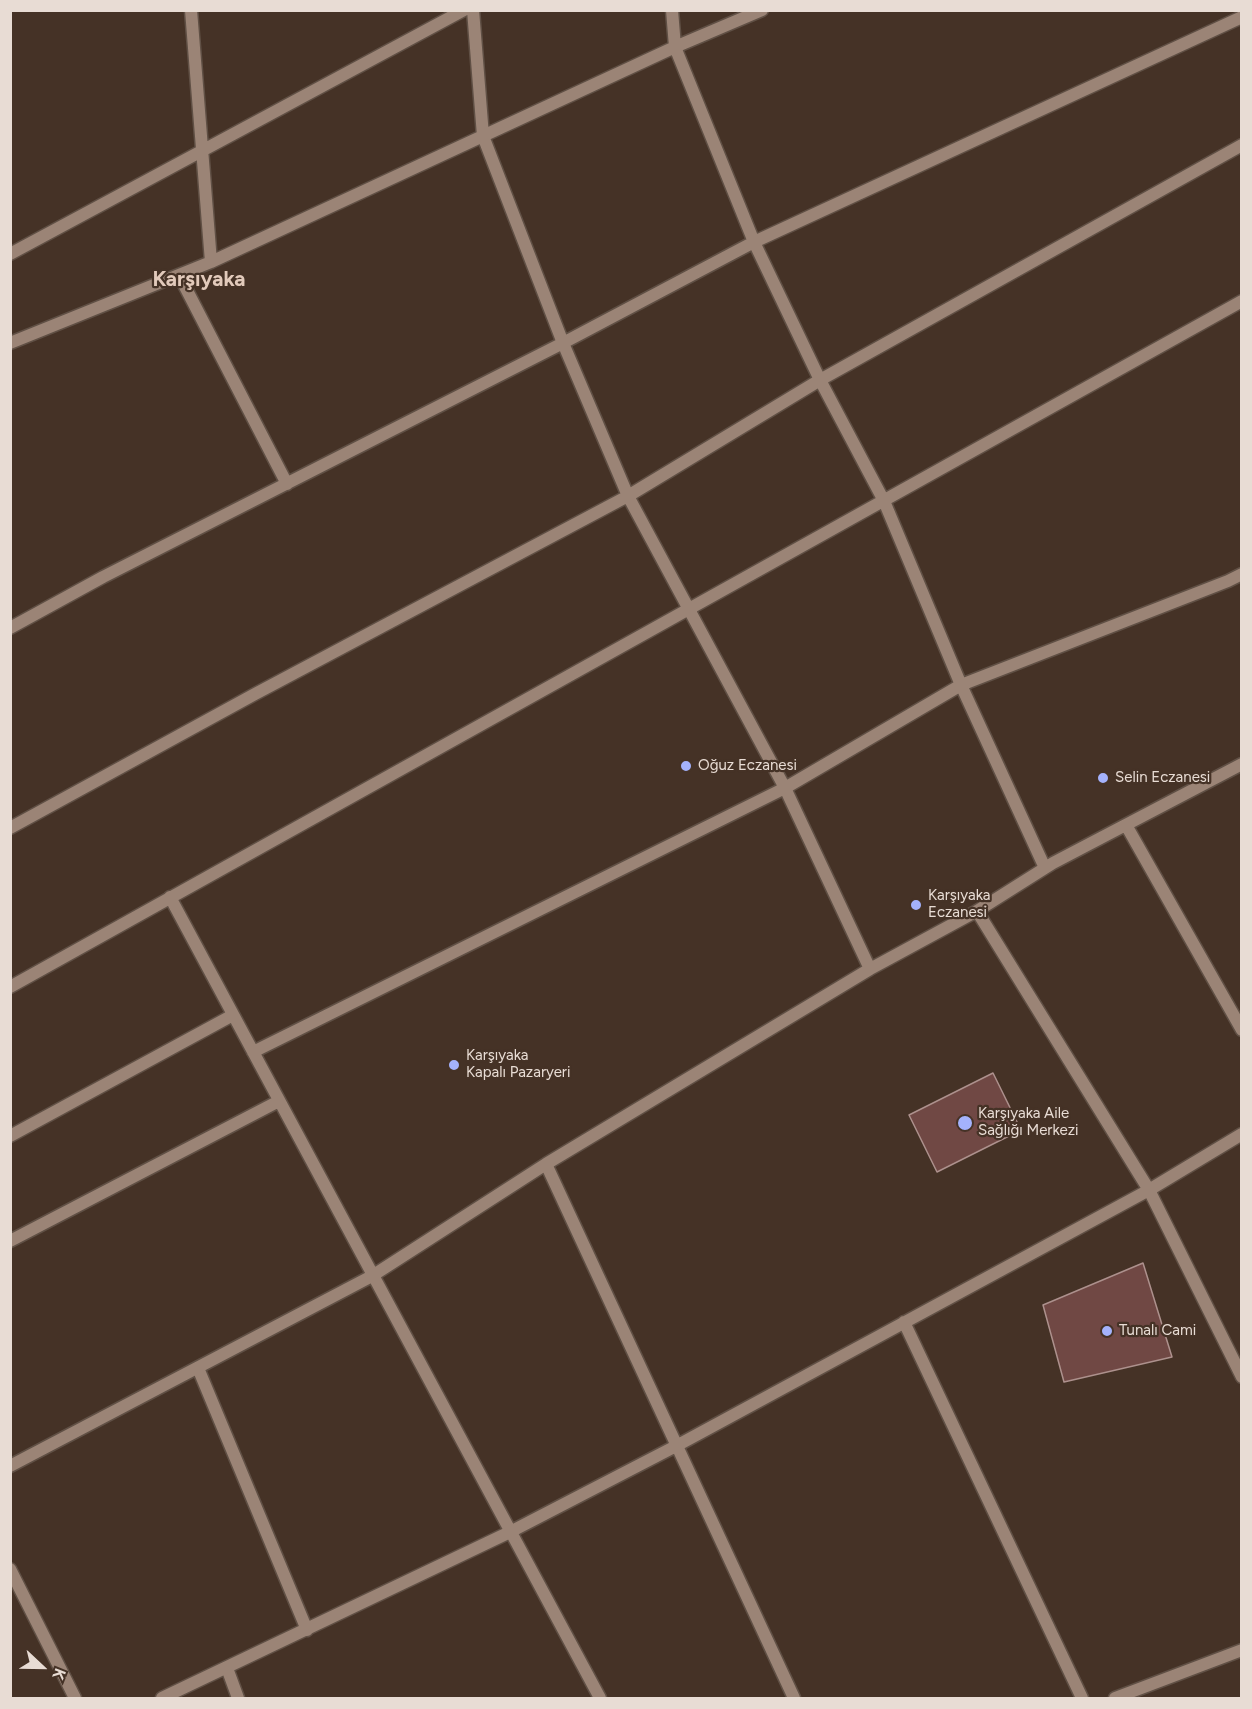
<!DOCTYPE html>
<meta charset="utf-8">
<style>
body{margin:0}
#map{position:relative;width:1252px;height:1709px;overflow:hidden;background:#453226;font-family:Figtree,sans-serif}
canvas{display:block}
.frame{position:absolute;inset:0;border:12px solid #e8dcd4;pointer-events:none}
.north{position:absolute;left:12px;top:1637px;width:60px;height:60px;-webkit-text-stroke:4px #453226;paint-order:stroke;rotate:112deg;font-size:16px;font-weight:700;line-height:24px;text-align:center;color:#e8dcd4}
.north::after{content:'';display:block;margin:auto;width:21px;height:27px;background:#e8dcd4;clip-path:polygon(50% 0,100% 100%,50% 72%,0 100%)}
</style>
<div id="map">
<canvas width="1252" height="1709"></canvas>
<div class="frame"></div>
<div class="north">K</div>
</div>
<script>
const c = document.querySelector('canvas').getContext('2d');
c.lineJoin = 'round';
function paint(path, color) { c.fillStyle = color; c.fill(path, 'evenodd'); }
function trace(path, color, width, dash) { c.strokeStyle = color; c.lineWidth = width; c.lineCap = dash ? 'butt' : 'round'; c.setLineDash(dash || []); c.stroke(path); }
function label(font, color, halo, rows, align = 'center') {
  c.font = font + ' Figtree,sans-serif'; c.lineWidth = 4.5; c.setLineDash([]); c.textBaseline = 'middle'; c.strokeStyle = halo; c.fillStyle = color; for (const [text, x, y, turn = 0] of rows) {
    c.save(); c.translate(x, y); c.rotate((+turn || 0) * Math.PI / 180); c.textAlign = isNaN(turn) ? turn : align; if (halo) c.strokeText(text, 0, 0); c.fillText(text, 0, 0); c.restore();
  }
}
const building = new Path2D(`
 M993 1073 1021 1130 937 1172 909 1115Z
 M1143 1263 1172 1357 1064 1382 1043 1305Z`);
paint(building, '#704844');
trace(building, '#ad918d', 1.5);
const street = new Path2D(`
 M191 10 211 262
 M473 10 483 136 563 343 628 496 785 788 870 969
 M672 10 675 47 754 242 820 380 884 501 961 685 1045 868
 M10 254 464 10
 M179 275 287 484
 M10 343 211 262 675 47 762 10
 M10 628 103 577 563 343 754 242 1242 17
 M1126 825 1242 1030
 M10 828 255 694 628 496 820 380 1242 145
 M170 897 600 1698
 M977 911 1149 1190 1242 1377
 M10 987 1242 301
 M253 1052 785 788 961 685 1228 581 1242 574
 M10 1136 233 1015
 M546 1164 794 1698
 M10 1241 279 1101
 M904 1322 1082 1698
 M198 1368 307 1630
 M10 1466 372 1276 546 1164 870 969 977 911 1053 863 1242 764
 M10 1569 75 1698
 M227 1668 238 1698
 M162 1698 510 1532 678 1445 1149 1190 1242 1134
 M1115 1698 1242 1650`);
trace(street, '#605045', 15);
trace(street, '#9b8476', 12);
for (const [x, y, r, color] of [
 [686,766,6,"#a4b2fc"],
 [1103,778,6,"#a4b2fc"],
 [916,905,6,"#a4b2fc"],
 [454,1065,6,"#a4b2fc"],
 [965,1123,8,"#a4b2fc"],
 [1107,1331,6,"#a4b2fc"]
]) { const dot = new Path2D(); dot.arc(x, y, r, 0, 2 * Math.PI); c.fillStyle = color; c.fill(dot); trace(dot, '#453226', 2); }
label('15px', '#e8dcd4', '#453226', [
 ["Oğuz Eczanesi",698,766],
 ["Selin Eczanesi",1115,778],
 ["Karşıyaka",928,896],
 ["Eczanesi",928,913],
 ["Karşıyaka",466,1056],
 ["Kapalı Pazaryeri",466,1073],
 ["Karşıyaka Aile",978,1114],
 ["Sağlığı Merkezi",978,1131],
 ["Tunalı Cami",1119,1331]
], 'left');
label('bold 21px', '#e2cabb', '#453226', [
 ["Karşıyaka",199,280]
]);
</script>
